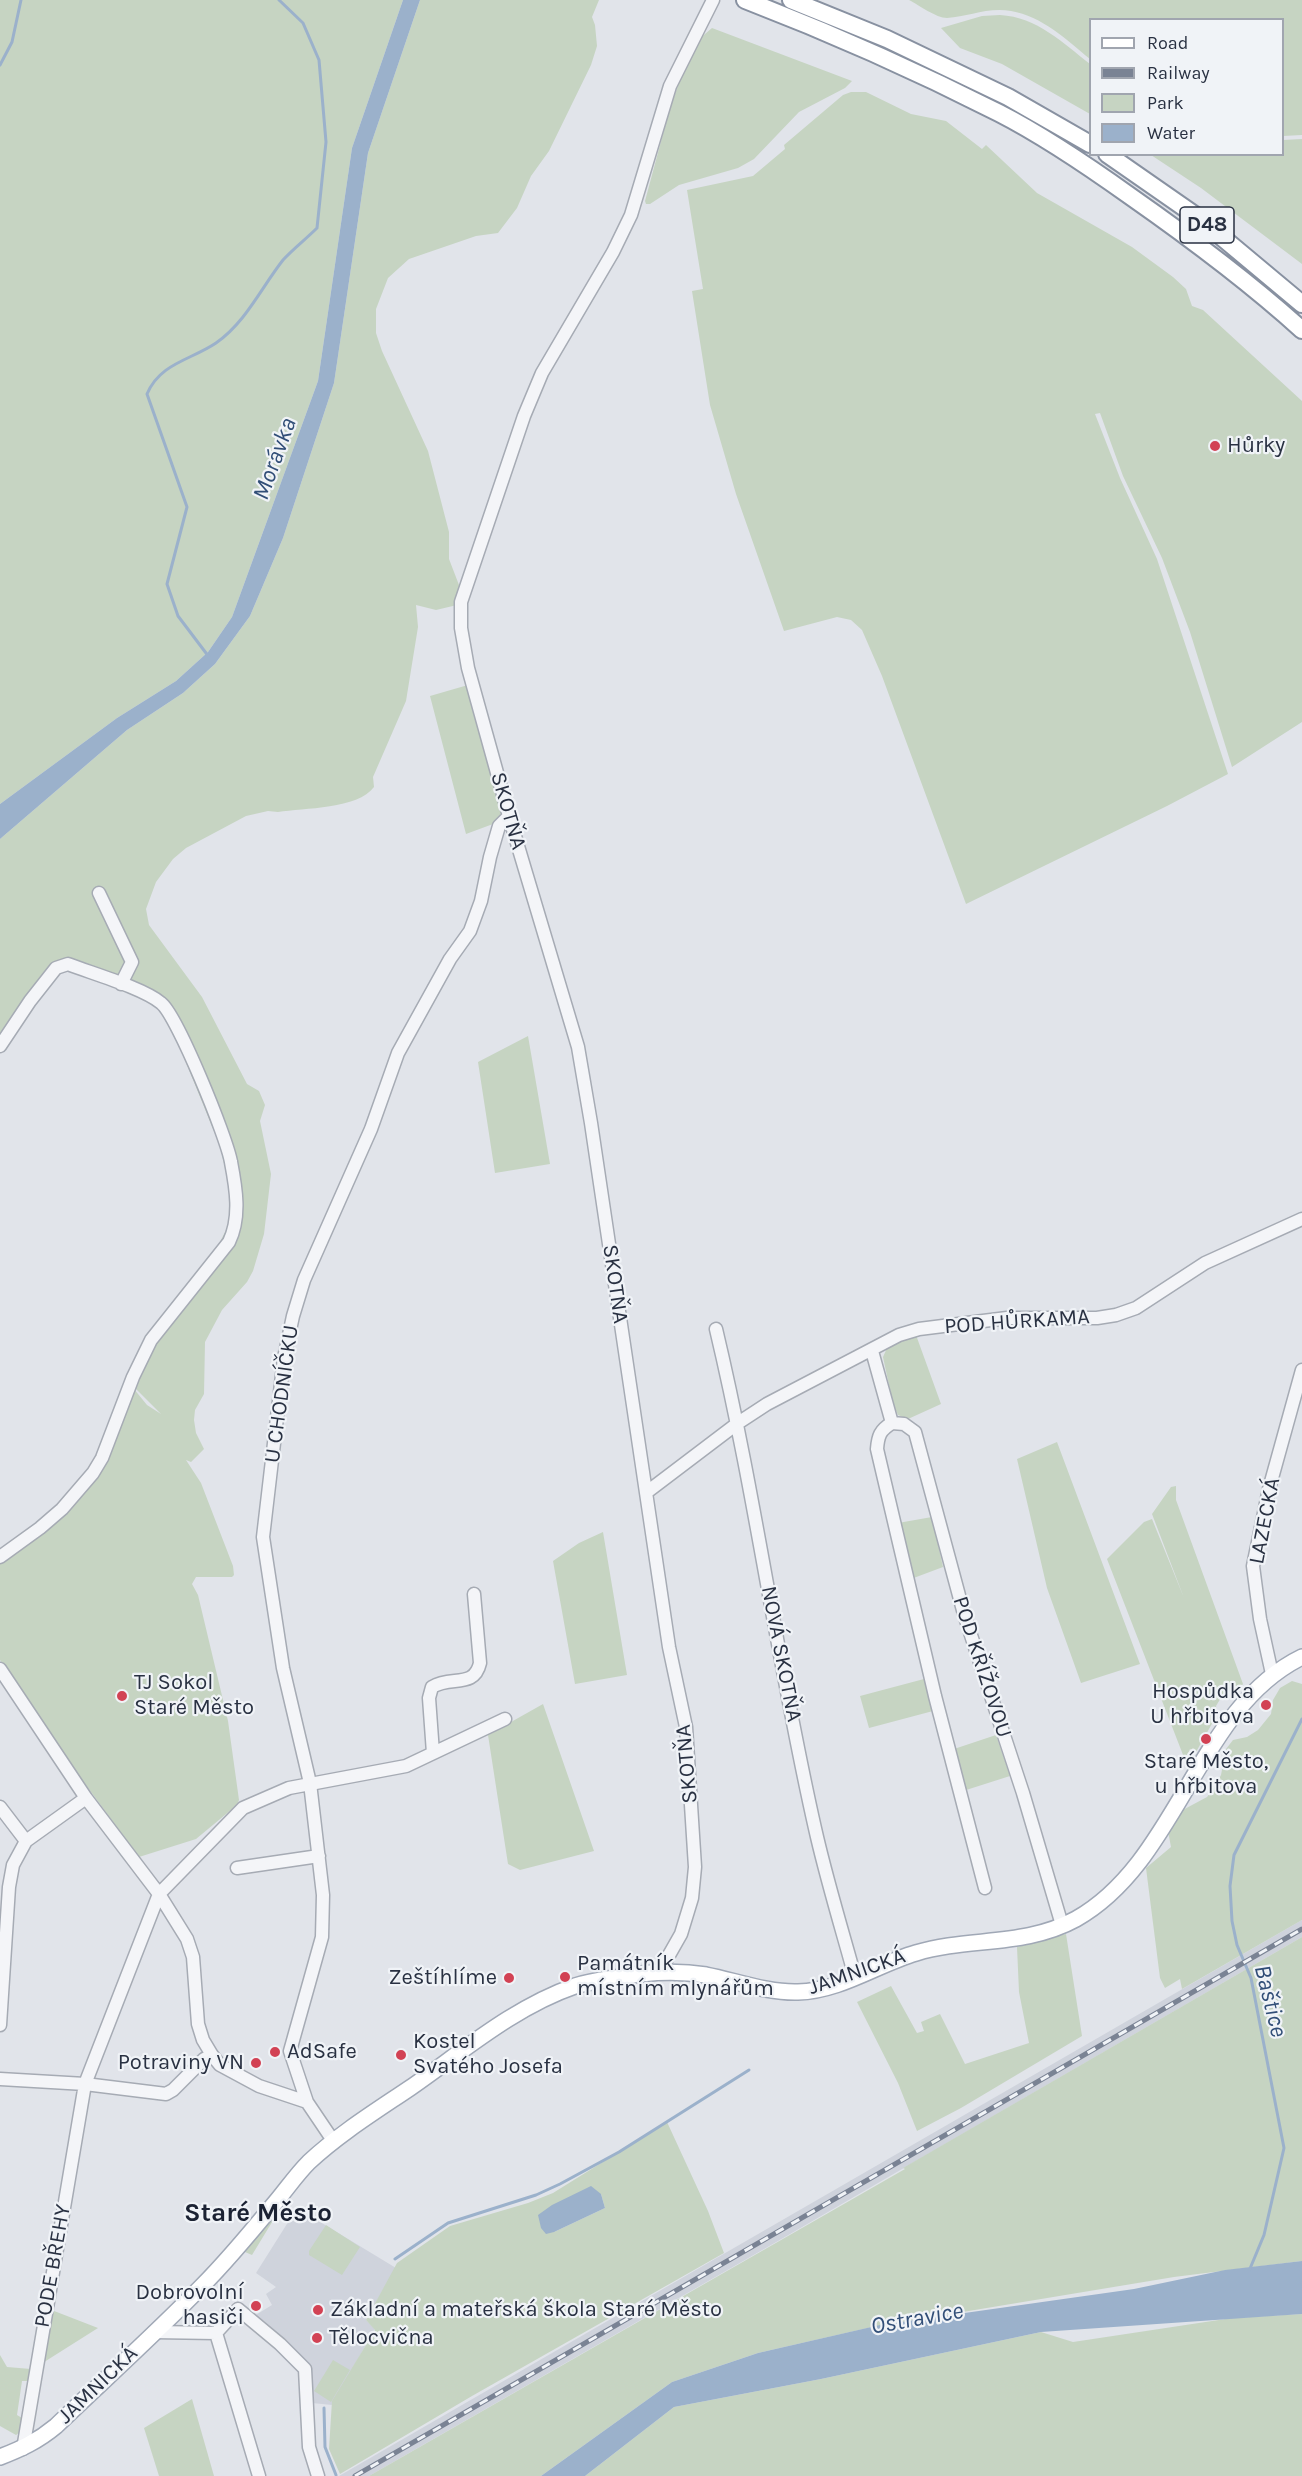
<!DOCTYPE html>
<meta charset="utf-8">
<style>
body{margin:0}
#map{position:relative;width:1302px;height:2476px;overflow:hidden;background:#e1e4ea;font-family:Karla,sans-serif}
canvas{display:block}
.legend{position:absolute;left:1089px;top:18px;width:195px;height:138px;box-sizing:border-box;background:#f0f3f7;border:2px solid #a0a5af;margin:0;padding:8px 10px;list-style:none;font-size:18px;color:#293142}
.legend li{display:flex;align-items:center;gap:12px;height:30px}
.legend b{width:30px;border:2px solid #a0a5af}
</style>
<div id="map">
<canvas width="1302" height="2476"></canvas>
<ul class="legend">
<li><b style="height:8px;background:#fff"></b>Road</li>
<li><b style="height:8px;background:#7a8394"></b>Railway</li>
<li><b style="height:16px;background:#c6d4c2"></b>Park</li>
<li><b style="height:16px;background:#9bb1cb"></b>Water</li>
</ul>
</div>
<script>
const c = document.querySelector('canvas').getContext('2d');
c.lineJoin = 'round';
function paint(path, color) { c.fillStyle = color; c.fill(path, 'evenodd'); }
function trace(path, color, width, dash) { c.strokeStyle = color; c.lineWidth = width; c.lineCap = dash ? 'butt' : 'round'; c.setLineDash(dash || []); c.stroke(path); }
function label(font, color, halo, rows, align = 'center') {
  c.font = font + ' Karla,sans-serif'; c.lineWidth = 4.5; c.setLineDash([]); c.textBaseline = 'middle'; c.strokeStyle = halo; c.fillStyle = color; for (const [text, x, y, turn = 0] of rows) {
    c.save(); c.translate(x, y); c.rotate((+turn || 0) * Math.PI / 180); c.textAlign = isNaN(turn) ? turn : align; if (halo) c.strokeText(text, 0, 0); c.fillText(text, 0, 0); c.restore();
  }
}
paint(new Path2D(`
 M1302 1920V1937L778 2241 369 2476H339Z
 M297 2208 396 2268 366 2320 375 2329 332 2405 312 2403 310 2364 264 2321 254 2316 272 2305 266 2294 276 2287 256 2273Z`), '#cfd3dc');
paint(new Path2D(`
 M0 0H403L352 148 318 381 232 617 208 652 176 681 117 718 0 804Z
 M420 0H599L592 17 595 25 597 46 591 65 549 151 531 176 517 208 498 233 476 236 409 259 388 278 376 309V333L382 351 428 451 449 532V559L459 585 457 605 436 610 416 605 418 627 406 701 373 777 374 787C358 809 304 808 278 812L268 811 246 816 186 848 173 859 156 882 146 909 149 925 202 997 247 1084 259 1091 265 1105 260 1121 271 1174 264 1234 253 1271 247 1282 222 1310 205 1342 204 1394 195 1410 194 1420 196 1433 204 1449 191 1462 186 1460 201 1483 233 1566 234 1575 232 1577H196L192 1584 198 1595 228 1721 239 1800 237 1805 196 1839 139 1857 32 1712 0 1660V1561L40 1533 112 1443 123 1452 112 1443 134 1389 147 1405 161 1414 133 1386 158 1326 179 1294 217 1248 233 1216 232 1199 220 1146 167 1016 151 999 57 962 0 1045V839L127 730 183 693 215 664 250 616 283 538 334 383 368 153Z
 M909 0H1302V135L1283 136 1282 20H1090V59C1067 40 1042 16 1011 11 987 7 968 17 947 18 936 18 919 5 909 0Z
 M1000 15C1037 17 1063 43 1090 64V114L1002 64 960 48 941 28 982 16Z
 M712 28 852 81 845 88 799 112 754 159 738 168 679 185 650 204H646L645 201 670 108 680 80 698 40Z
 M851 92H866L911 114 946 121 982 149 986 145 1037 193 1132 247 1173 277 1186 289 1192 306 1203 310 1302 401V722L1232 767 1190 632 1162 558 1123 476 1100 413 1095 414 1120 478 1157 559 1228 774 1167 806 966 904 882 676 862 630 851 620 837 617 784 631 736 494 710 405 692 291 703 289 687 190 753 176 785 149 784 145 843 95Z
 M1302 139V264L1201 188 1151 155 1282 154 1283 140Z
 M468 685 503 811 493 824 466 834 430 696Z
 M528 1036 550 1164 495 1173 478 1062Z
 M916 1335 941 1404 908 1419 898 1415 893 1404 883 1357 887 1348Z
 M1057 1442 1140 1664 1081 1683 1047 1588 1017 1459Z
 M1176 1486V1500L1243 1684 1236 1693 1225 1691 1216 1706 1218 1713 1196 1752 1190 1749 1185 1760 1107 1559 1144 1522 1152 1519 1184 1598 1152 1514 1171 1487Z
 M932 1517 943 1567 911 1579 898 1523Z
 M603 1532 627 1675 575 1684 553 1561 579 1543Z
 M924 1679 933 1711 869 1728 860 1696Z
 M1292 1681 1302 1684V1920L1182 1989 1180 1979 1165 1988 1160 1978 1146 1868 1171 1847 1168 1831 1179 1812 1207 1797 1214 1788 1221 1775 1226 1749 1233 1740 1247 1737 1258 1730 1271 1714 1273 1700 1280 1688Z
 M543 1704 594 1851 520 1870 508 1864 488 1735Z
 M996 1735 1010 1776 963 1791 951 1750Z
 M1066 1934 1082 2036 961 2108 917 2131 898 2083 857 2002 891 1986 917 2033 924 2031 921 2022 940 2014 965 2064 1029 2043 1019 1992 1017 1947Z
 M1302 1937V2261L1174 2277 872 2327 758 2353 672 2382 541 2476H369L905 2169 903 2168Z
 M667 2122 708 2211 724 2253 472 2396 340 2474 329 2449 332 2401 375 2330 366 2320 397 2263 450 2226 528 2203 553 2193ZM601 2194 605 2208 554 2232Z
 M280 2209 252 2255 245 2252Z
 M326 2225 360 2247 342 2275 309 2255V2251Z
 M49 2309 98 2328 41 2364Z
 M1302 2314V2476H585L674 2407 821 2379 1041 2332 1073 2342 1232 2318Z
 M0 2355 7 2367 31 2369 29 2381H22L17 2415 22 2418 23 2430 16 2435 0 2426Z
 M333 2360 350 2370 331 2402 314 2391Z
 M192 2399 214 2476H159L144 2428Z`), '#c6d4c2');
paint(new Path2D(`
 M403 0H420L368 153 334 383 283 538 250 616 215 664 183 693 127 730 0 839V804L117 718 176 681 208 652 232 617 318 381 352 148Z
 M591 2186 601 2194 605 2208 554 2232 546 2234 541 2228 538 2215 552 2205Z
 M1302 2261V2314L1041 2332 821 2379 674 2407 585 2476H541L672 2382 758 2353 880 2325 1134 2289 1225 2270Z`), '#9bb1cb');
trace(new Path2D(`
 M0 65 12 42 21 0
 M209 657 178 616 167 584 187 507 147 394C160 363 191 360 216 343 246 322 261 288 283 260 293 249 306 239 317 228L326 142 319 60 303 23 279 0
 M395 2259 448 2223 536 2195 560 2184 619 2152 749 2070
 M1249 2271 1264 2235 1284 2148 1251 1978 1237 1945 1232 1921 1230 1886 1234 1855 1302 1719
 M324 2408 325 2447 336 2475`), '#9bb1cb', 3);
const minor = new Path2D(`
 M99 893 132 962 121 984
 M0 1046 30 1001 56 968 68 964C91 973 143 988 161 1003 177 1015 227 1138 231 1162 236 1188 241 1217 229 1242L151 1340 133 1377 102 1458 93 1473 62 1509 40 1528 0 1557
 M716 1329C756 1497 778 1669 817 1837 828 1884 842 1930 855 1977
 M872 1351 892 1423C880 1430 878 1436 877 1449L935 1696 985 1888
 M892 1423 904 1424 915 1432 964 1614 1023 1793 1062 1925
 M647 1492 738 1423 767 1404 899 1335 919 1329 1007 1318H1097L1116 1315 1136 1308 1205 1263 1302 1219
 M0 1669 86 1798 159 1894 187 1939 193 1957 198 2024 203 2040 212 2055 220 2065 259 2086 307 2102 334 2142
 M1272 1674 1260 1619 1253 1566 1269 1489 1302 1370
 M433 1753 429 1698 432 1687C451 1675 474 1689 480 1663L474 1594
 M0 1807 26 1841
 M237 1868 319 1856
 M660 1971 681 1934 692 1898 695 1867 686 1727 669 1647 591 1123 578 1047 509 816 468 668 461 628V602L524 416 542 373 613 252 631 215 670 86 713 0
 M0 2025 9 1887 13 1865 26 1841 86 1798
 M0 2079 85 2084 166 2094 173 2090 204 2059 212 2055
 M307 2102 290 2051 322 1937 323 1895 310 1783 283 1668 263 1537 284 1358 293 1316 304 1280 371 1129 398 1053 450 959 470 931 481 901 490 857 499 826 509 816
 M154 2332 216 2333 238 2309 280 2344 305 2369 309 2447 318 2476
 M216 2333 259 2476
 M23 2449 85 2084 159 1894 243 1808 289 1788 406 1766 505 1719`);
const major = new Path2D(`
 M0 2457C21 2449 38 2441 56 2426 104 2380 155 2334 202 2286 228 2260 251 2232 274 2204 286 2190 296 2175 309 2162 339 2134 376 2111 410 2088 462 2052 514 2007 575 1986 588 1982 601 1980 614 1978 645 1972 675 1970 706 1975 736 1981 768 1993 798 1992 840 1991 878 1964 916 1953 969 1937 1025 1947 1076 1919 1179 1861 1197 1708 1302 1657`);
const highway = new Path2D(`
 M745 0C831 33 916 71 999 113 1044 136 1088 166 1130 196 1190 238 1248 281 1302 330
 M791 0 887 39 1008 97 1090 144
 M1107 154 1199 218 1302 304`);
trace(minor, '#a6abb4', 15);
trace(major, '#a0a8b6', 18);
trace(highway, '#8891a1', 20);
trace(minor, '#f4f5f8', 12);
trace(major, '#fff', 15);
trace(highway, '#fff', 16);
const rail = new Path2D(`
 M355 2476 1302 1929`);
trace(rail, '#7a8394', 5);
trace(rail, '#f0f3f7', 3, [9]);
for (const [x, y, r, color] of [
 [1215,446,6,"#d24254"],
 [122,1696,6,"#d24254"],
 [1266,1705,6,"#d24254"],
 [1206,1739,6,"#d24254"],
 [565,1977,6,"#d24254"],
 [509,1978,6,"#d24254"],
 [275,2052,6,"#d24254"],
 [401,2055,6,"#d24254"],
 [256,2063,6,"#d24254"],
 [256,2306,6,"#d24254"],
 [318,2310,6,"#d24254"],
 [317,2338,6,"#d24254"]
]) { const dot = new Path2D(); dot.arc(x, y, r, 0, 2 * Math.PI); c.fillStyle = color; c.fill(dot); trace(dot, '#f0f3f7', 2); }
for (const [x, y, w] of [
 [1207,225,54]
]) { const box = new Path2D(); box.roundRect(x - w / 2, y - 18, w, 36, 4.5); c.fillStyle = '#f0f3f7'; c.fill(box); trace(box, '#293142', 1.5); }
label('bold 21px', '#293142', null, [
 ["D48",1207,225]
]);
label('22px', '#293142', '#f0f3f7', [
 ["Hůrky",1227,446],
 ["TJ Sokol",134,1683],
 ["Staré Město",134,1708],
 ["Hospůdka",1254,1692,"right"],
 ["U hřbitova",1254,1717,"right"],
 ["Staré Město,",1206,1762,"center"],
 ["u hřbitova",1206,1787,"center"],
 ["Památník",577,1964],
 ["místním mlynářům",577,1989],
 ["Zeštíhlíme",497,1978,"right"],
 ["Kostel",413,2042],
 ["Svatého Josefa",413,2067],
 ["AdSafe",287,2052],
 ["Potraviny VN",244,2063,"right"],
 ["Dobrovolní",244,2293,"right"],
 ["hasiči",244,2318,"right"],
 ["Základní a mateřská škola Staré Město",330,2310],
 ["Tělocvična",329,2338]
], 'left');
label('22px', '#293142', '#f0f3f7', [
 ["SKOTŇA",508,811,74],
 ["SKOTŇA",615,1284,82],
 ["POD HŮRKAMA",1017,1322,-4],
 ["U CHODNÍČKU",282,1394,-82],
 ["LAZECKÁ",1265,1521,-79],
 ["NOVÁ SKOTŇA",781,1654,79],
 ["POD KŘÍŽOVOU",982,1667,72],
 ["SKOTŇA",687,1764,-95],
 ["JAMNICKÁ",857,1972,-19],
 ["PODE BŘEHY",53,2266,-80],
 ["JAMNICKÁ",98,2385,-44]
]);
label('italic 24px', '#314e77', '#f0f3f7', [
 ["Morávka",275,459,-70],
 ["Baštice",1270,2001,76],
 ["Ostravice",917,2319,-10]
]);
label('bold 26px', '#1b2233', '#f0f3f7', [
 ["Staré Město",258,2214]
]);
</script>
